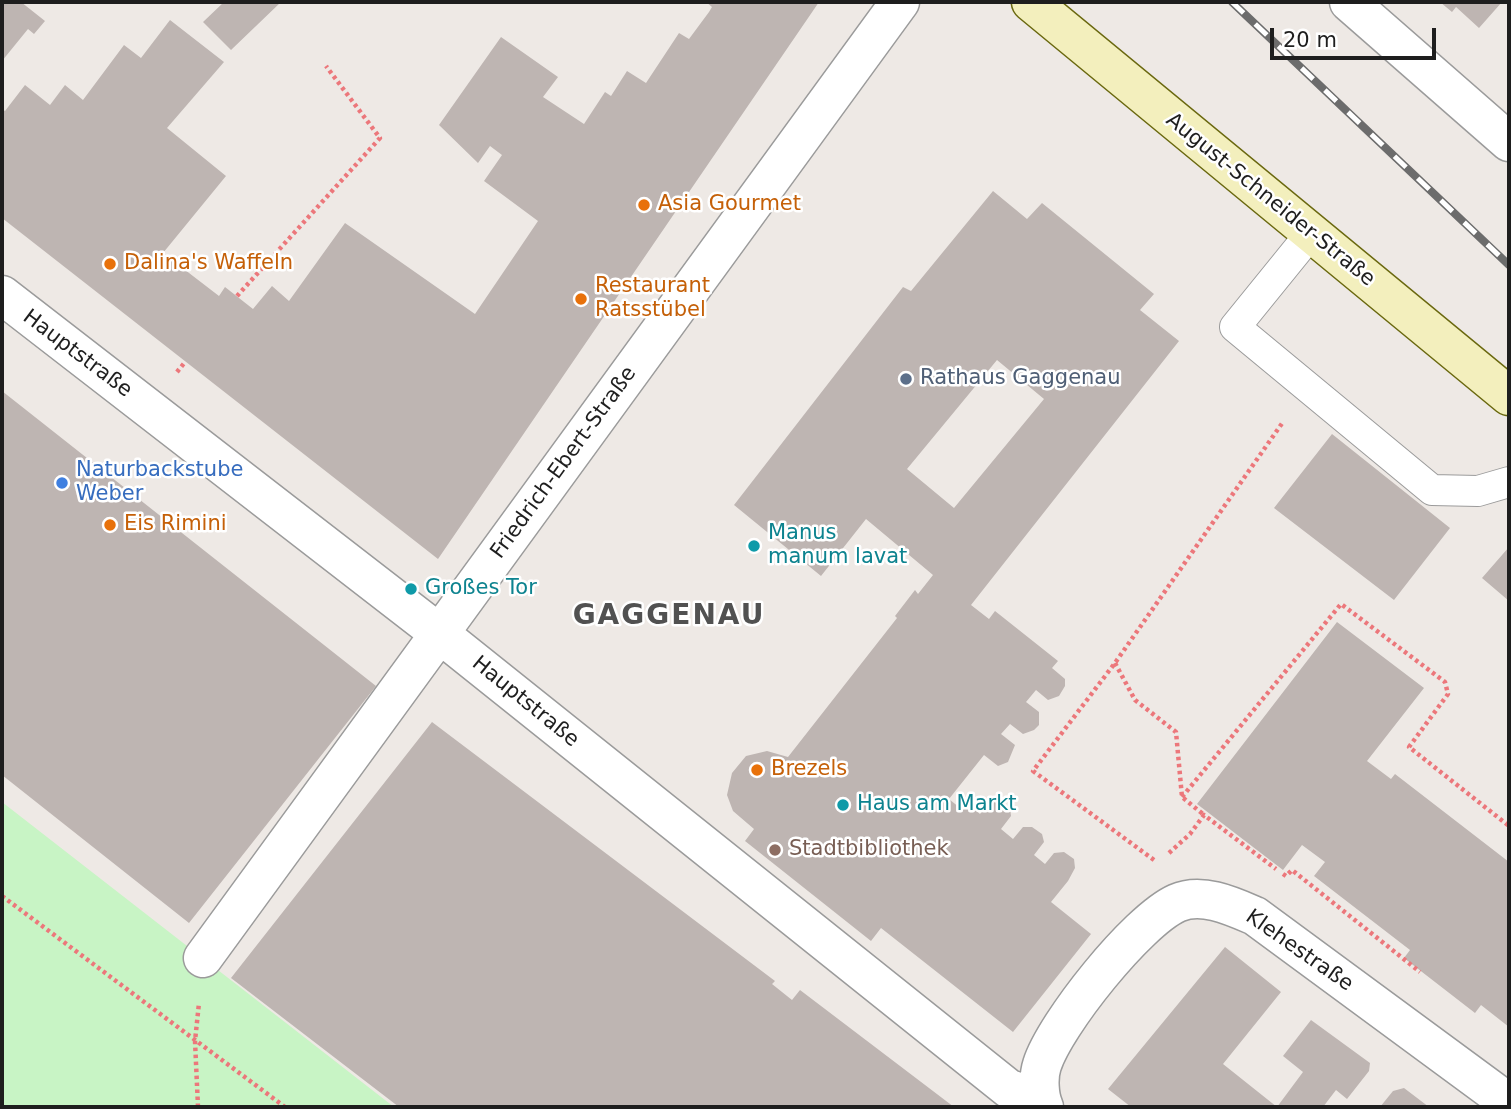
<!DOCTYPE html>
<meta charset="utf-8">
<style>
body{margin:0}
#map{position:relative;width:1511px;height:1109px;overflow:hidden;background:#eee9e5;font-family:"DejaVu Sans",sans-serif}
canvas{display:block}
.frame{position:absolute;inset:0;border:4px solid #1e1e1e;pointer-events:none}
.scale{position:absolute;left:1270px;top:28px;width:166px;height:32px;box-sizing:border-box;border:4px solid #1e1e1e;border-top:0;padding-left:9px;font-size:21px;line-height:24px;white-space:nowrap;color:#1e1e1e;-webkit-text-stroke:5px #fff;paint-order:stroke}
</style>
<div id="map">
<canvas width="1511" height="1109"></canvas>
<div class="frame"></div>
<div class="scale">20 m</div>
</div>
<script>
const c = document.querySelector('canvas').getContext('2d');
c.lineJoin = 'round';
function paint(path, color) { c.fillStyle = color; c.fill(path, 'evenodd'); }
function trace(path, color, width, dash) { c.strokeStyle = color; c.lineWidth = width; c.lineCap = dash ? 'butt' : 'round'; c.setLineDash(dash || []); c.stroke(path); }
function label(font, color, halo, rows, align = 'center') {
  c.font = font + ' "DejaVu Sans",sans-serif'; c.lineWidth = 5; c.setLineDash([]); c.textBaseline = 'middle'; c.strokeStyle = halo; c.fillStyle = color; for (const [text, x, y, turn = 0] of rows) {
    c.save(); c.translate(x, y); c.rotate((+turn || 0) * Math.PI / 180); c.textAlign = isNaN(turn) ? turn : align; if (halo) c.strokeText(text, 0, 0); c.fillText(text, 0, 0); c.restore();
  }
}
paint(new Path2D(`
 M2 802 394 1107H2Z`), '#c8f4c5');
paint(new Path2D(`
 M2 2H21L45 21 34 34 28 29 2 61Z
 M224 2H281L231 50 203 22Z
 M706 2H819L438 559 2 218V109L5 111 25 85 50 105 65 85 83 100 124 45 141 58 170 20 224 62 167 128 226 176 163 253 219 296 225 287 253 309 272 286 289 301 345 223 475 314 538 221 484 181 502 155 490 146 478 163 439 125 501 37 558 77 543 97 584 124 605 92 611 96 627 71 646 83 679 33 689 39 709 12 712 7Z
 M1440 2H1502L1479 28 1456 7 1452 12Z
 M993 191 1027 219 1042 203 1154 294 1140 310 1179 341 971 605 989 619 995 611 1058 661 1052 668 1065 679V686L1059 696 1048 700 1036 690 1026 702 1039 712V725L1034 730 1023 734 1010 724 1001 734 1015 745 1008 762 998 766 984 755 949 799 960 808 965 801 980 814 991 801 999 800 1010 808 1011 816 1001 829 1013 839 1023 827H1032L1042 834 1044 842 1034 855 1045 864 1054 853 1064 852 1074 859 1075 868 1068 881 1051 902 1091 934 1013 1032 881 928 871 941 745 841 754 829 733 811 727 795 732 773 746 756 767 751 788 757 897 618 895 616 915 590 918 594 933 575 866 519 821 576 734 505 903 287 911 291ZM997 360 1044 399 954 508 907 469Z
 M2 391 376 686 189 923 2 775Z
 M1332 434 1450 528 1394 600 1274 508Z
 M1509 547V601L1482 578Z
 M1337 622 1424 688 1367 761 1391 779 1395 774 1509 862V1027L1481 1005 1475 1013 1404 958 1410 950 1314 876 1325 862 1302 845 1283 870 1197 804Z
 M432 722 775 981 772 984 792 1000 800 990 954 1107H399L231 978Z
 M1225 947 1281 992 1223 1064 1277 1107 1303 1072 1283 1056 1311 1020 1370 1063 1369 1071 1347 1099 1336 1090 1323 1107H1131L1108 1089Z
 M1404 1088 1429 1107H1380L1393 1091Z`), '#beb5b2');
const lane = new Path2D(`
 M1312 232 1235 327 1432 490 1478 491 1509 482`);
const street = new Path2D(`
 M1349 2 1509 142
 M2 295 440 634 1009 1089 1041 1099
 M203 958 900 2
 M1044 1107C1039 1096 1038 1077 1042 1065 1055 1024 1137 921 1177 903 1202 892 1232 906 1255 916L1509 1103`);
const secondary = new Path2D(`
 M1031 2 1509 396`);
trace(lane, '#9b9b9b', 32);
trace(street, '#9b9b9b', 41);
trace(secondary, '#6a680f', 41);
trace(new Path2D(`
 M237 296 380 138 326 66
 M177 372 185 362
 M1115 663 1135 700 1176 732 1182 797 1204 815
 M1182 797 1341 604 1445 682 1448 694 1409 747 1509 826
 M1169 853 1190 834 1204 815 1276 869
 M1154 860 1033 771 1115 663 1283 422
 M1283 874 1286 876 1292 870 1420 972
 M2 896 285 1107
 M198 1107 195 1041 199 1003`), '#ec777b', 4.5, [3.5, 3.5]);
trace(lane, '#fff', 30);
trace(street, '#fff', 38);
trace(secondary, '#f3efbd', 38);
const rail = new Path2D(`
 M1232 2 1509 265`);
trace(rail, '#6c6c6c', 8);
trace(rail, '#fff', 5, [16]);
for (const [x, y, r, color] of [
 [644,205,7,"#e8710a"],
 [110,264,7,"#e8710a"],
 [581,299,7,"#e8710a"],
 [906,379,7,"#5c6f8a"],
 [62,483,7,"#3f7fe0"],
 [110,525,7,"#e8710a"],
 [754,546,7,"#0f9aa8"],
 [411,589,7,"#0f9aa8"],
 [757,770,7,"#e8710a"],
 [843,805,7,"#0f9aa8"],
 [775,850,7,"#8d6e63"]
]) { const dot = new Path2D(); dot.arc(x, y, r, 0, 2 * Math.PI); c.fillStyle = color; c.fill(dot); trace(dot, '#fff', 2.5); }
label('21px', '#1e1e1e', '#fff', [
 ["August-Schneider-Straße",1270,200,39],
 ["Hauptstraße",77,354,37],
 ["Friedrich-Ebert-Straße",564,463,-54],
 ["Hauptstraße",525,702,39],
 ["Klehestraße",1299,951,35]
]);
label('21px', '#c56008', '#fff', [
 ["Asia Gourmet",658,205],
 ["Dalina's Waffeln",124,264],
 ["Restaurant",595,287],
 ["Ratsstübel",595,311],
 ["Eis Rimini",124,525],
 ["Brezels",771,770]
], 'left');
label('21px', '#4e5e75', '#fff', [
 ["Rathaus Gaggenau",920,379]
], 'left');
label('21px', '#366cbe', '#fff', [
 ["Naturbackstube",76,471],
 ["Weber",76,495]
], 'left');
label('21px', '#0d838f', '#fff', [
 ["Manus",768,534],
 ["manum lavat",768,558],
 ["Großes Tor",425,589],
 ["Haus am Markt",857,805]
], 'left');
label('21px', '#785e54', '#fff', [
 ["Stadtbibliothek",789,850]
], 'left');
c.letterSpacing = '2px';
label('bold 28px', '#515151', '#fff', [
 ["GAGGENAU",669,617]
]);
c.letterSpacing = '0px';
</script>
